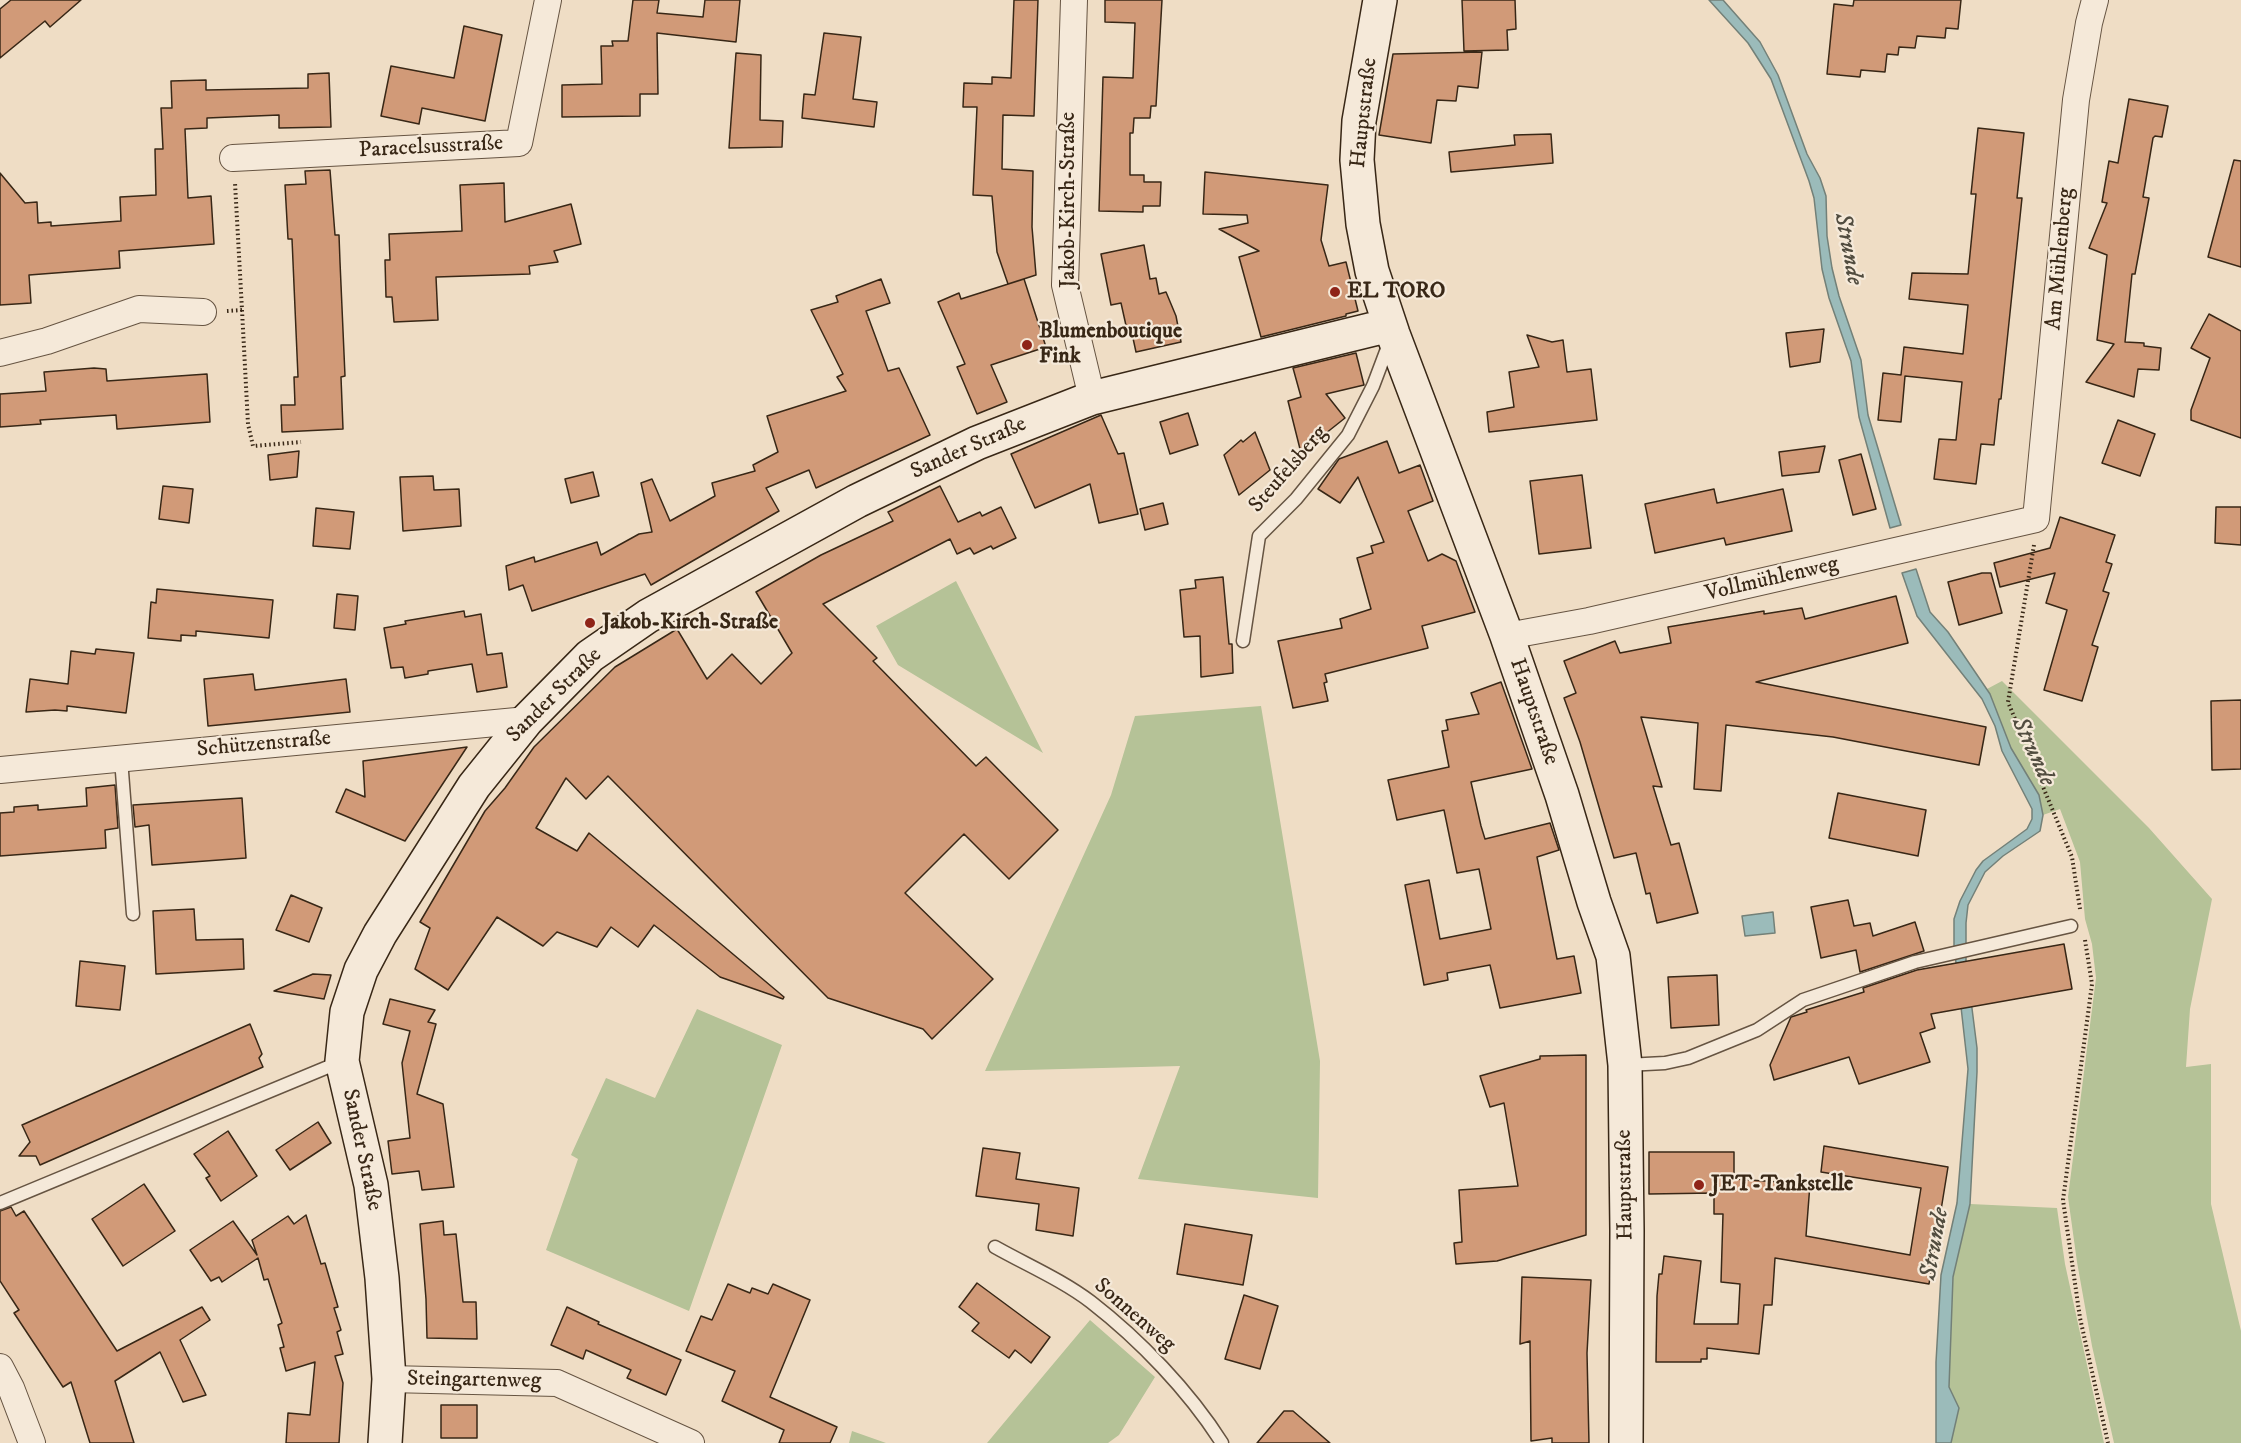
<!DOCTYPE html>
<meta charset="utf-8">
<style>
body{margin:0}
canvas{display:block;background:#efddc5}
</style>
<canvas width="2241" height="1443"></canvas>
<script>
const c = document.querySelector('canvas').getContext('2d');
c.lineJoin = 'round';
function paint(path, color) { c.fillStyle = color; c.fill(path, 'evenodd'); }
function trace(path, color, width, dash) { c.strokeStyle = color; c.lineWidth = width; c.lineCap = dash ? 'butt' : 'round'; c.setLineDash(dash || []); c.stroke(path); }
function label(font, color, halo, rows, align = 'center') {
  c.font = font + ' "IM FELL DW Pica",serif'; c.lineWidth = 4.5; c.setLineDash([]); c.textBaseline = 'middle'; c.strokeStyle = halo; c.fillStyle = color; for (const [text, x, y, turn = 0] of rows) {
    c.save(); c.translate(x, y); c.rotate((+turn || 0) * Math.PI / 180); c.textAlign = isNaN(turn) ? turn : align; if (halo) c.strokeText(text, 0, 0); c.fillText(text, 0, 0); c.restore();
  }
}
paint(new Path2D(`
 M956 581 1043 753 898 665 876 626Z
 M2002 681 2149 828 2212 899 2190 1009 2186 1067 2211 1064V1204L2241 1331V1443H2114L2092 1346 2077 1262 2068 1197 2096 978 2092 944 2085 919 2080 862 2060 809 2043 815 2039 795 2011 748 1987 689Z
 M1261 706 1320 1061 1318 1198 1138 1179 1180 1066 985 1071 1111 795 1135 716Z
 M697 1009 782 1045 689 1311 546 1250 578 1159 571 1155 606 1078 655 1098Z
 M1970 1204 2057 1208 2065 1264 2104 1443H1951L1959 1409 1949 1387 1953 1277Z
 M1090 1320 1155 1377 1119 1435 1108 1443H987Z
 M852 1431 886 1443H849Z`), '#b5c297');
const water = new Path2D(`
 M1709 0H1723L1760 42 1778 75 1807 154 1820 178 1826 196 1827 236 1832 268 1839 296 1861 360 1868 415 1901 525 1890 528 1859 417 1851 361 1829 298 1822 269 1814 198 1809 181 1771 79 1748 43Z
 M1916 569 1930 612 1948 632 1990 694 2011 748 2039 795 2043 815 2040 831 2003 856 1985 872 1968 905 1966 923V961L1977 1048V1072L1970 1204 1953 1277 1949 1387 1959 1408 1951 1443H1936V1362L1941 1275 1957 1203 1968 1069 1954 945V919L1960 901 1976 870 1983 861 2027 829 2032 819V809L2002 751 1995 726 1982 699 1917 616 1902 573Z
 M1773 912 1775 933 1745 936 1742 916Z`);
paint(water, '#9bbbba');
trace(water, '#738078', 1.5);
const building = new Path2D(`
 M11 0H81L50 27 45 21 0 58V9Z
 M633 0H659L657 13 703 17 705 0H740L736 42 657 33 658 94H640V116L562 117V85L602 84 601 46H613L612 41H628Z
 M1014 0H1038L1034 116 1003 115 1002 169 1033 171 1032 227 1036 275 1008 284 997 252 992 196 973 195 977 107H963L964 83 992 84V77L1011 78Z
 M1105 0H1162L1156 106H1151L1150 118H1134L1133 133H1130V175H1144V182H1161L1160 206H1143V212L1099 211 1103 77 1133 78 1135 23 1105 22Z
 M1462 0H1515L1516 29 1507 30 1508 50 1464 51Z
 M1854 0H1961L1958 29 1946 28 1945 38 1917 36 1915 48 1899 47 1898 55 1887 54 1885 72 1861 70 1860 77 1827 74 1834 4 1853 6Z
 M464 26 502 35 485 121 422 108 419 124 381 116 391 66 454 78Z
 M824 33 861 37 853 99 877 102 874 127 802 118 804 94 815 95Z
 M1482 52 1478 88 1458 86 1456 101 1437 100 1431 143 1379 135 1393 54Z
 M736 53 761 55 760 120 783 121 782 147 729 148Z
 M329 73 331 127 279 128V115L207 118V128L185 129 188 198 211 196 214 244 119 251 120 268 29 275 31 303 0 305V173L25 203 37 202 38 223 51 222V226L121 221 120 197 156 195 155 149H163L161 108H172L171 81 206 80V90L308 88V74Z
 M2129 99 2168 106 2162 137 2155 136 2153 138 2143 197 2149 198 2135 274H2132L2125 342 2144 343V346L2161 348 2159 370 2138 369 2134 397 2086 382 2114 344 2097 340 2107 255 2089 248 2107 203 2102 202 2109 161 2118 163Z
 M1978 128 2024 133 2017 198H2022L2001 399H1999L1994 445 1981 444 1976 484 1934 479 1939 439 1956 440 1962 382 1905 376 1901 422 1878 420 1883 373 1901 375 1904 347 1963 354 1968 305 1909 299 1912 273 1968 274 1976 194H1971Z
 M1551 134 1553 163 1451 172 1449 152 1515 145 1514 135Z
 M2234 160 2241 161V267L2208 257Z
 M330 170 335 235H339L340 262 345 376 341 377 343 429 282 432 281 405H295L294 377H298L292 239H288L285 185 306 184 305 171Z
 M1205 172 1328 185 1321 240 1329 266 1346 262 1358 311 1346 314V316L1261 337 1239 257 1259 251 1219 229 1248 223 1247 215 1203 214Z
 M504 183 505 222 571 204 581 244 554 251 558 262 529 266 530 274 436 277 438 320 394 322 392 297H386L385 260H390L389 234 462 231 460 185Z
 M1144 245 1150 279 1156 278 1159 294 1166 292 1176 316 1181 342 1136 352 1131 329 1127 330 1121 303 1111 305 1101 254Z
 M881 279 890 303 866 311 888 371 899 368 930 435 816 488 809 470 766 488 779 511 651 585 645 574 532 611 523 585 509 590 506 566 534 557 535 562 597 542 601 555 639 534 652 532 641 483 652 479 670 521 715 496 712 483 755 471 753 465 778 452 767 416 846 391 837 377 843 374 811 310 838 302 836 296Z
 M1024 279 1046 347 991 365 1007 402 977 414 957 367 965 364 938 302 959 293 961 299Z
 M2209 314 2241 331V438L2191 420V410L2210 358 2191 348Z
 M1824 329 1820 362 1790 367 1786 333Z
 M1527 335 1552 342 1563 340 1567 372 1591 369 1597 420 1489 432 1487 412 1514 407 1509 372 1539 367Z
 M1356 353 1364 385 1326 394 1345 418 1301 453 1288 401 1301 397 1293 368Z
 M94 368 106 369 107 381 207 374 210 422 117 429 116 415 40 420 41 424 0 427V394L46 391 44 372Z
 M1188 413 1198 445 1170 454 1160 422Z
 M1101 415 1118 454 1124 453 1138 514 1099 523 1090 484 1035 508 1011 454Z
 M2118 420 2155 434 2140 476 2102 463Z
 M1255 432 1270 470 1239 495 1224 455 1241 440 1243 442Z
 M1387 441 1399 473 1420 465 1433 501 1408 511 1428 561 1442 554 1456 561 1475 612 1422 626 1428 648 1325 674 1327 682 1324 683 1328 701 1293 708 1278 641 1342 628 1340 619 1371 609 1357 558 1373 553 1371 546 1384 542 1358 477 1340 503 1318 489 1339 459Z
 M1825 446 1819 472 1782 476 1779 452Z
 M299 451 297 477 270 480 268 455Z
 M1861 454 1876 509 1853 515 1839 460Z
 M593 472 599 496 571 503 565 479Z
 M1582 475 1591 548 1539 554 1530 481Z
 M433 476 434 490 459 489 461 526 403 531 400 477Z
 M163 486 193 489 189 523 159 519Z
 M940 486 958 522 980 512 982 516 1001 507 1016 538 993 549 991 546 974 554 970 548 957 554 950 539 823 604 877 658 873 661 976 766 986 757 1058 830 1009 879 964 834 905 893 993 979 932 1039 923 1029 828 998 608 776 586 799 566 778 536 828 577 851 589 833 784 997 783 999 720 977 654 925 638 947 611 927 597 947 557 932 543 946 497 917 448 990 415 969 430 928 420 922 485 811 505 788 534 747 615 667 677 629 707 679 732 654 761 684 792 653 756 592 821 555 893 521 888 512Z
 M1714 489 1717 503 1783 489 1792 531 1726 545 1724 538 1655 553 1645 504Z
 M1163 503 1168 524 1145 530 1140 509Z
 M2216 507H2241V545L2215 543Z
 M316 508 354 512 350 549 313 546Z
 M2060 517 2115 535 2106 562 2112 564 2103 591 2109 593 2092 645 2098 647 2082 701 2044 690 2067 610 2046 603 2055 573 2000 587 1994 563 2050 548Z
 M1982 573H1991L2002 613 1959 625 1948 582Z
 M1223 577 1229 644H1232L1233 673 1201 677 1200 636 1184 637 1180 590 1196 588 1195 580Z
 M157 589 273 600 269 638 196 631V636L181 635V641L148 638 151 602 156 603Z
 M337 594 358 596 355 630 334 628Z
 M1896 596 1908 643 1756 682 1986 727 1979 765 1833 737 1726 725 1721 791 1694 789 1698 723 1641 717 1662 787 1653 786 1671 845 1679 843 1698 913 1657 923 1650 893 1646 894 1636 853 1614 858 1580 742 1564 698 1576 693 1564 661 1615 641 1620 653 1671 643 1668 627 1764 611V614L1802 608 1805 619Z
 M464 611 465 617 481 614 487 655 502 653 507 687 477 692 472 664 428 671V674L405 678 403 667 391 668 384 628 406 624 405 621Z
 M96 649 134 653 126 713 67 706V711L55 710 26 712 30 679 68 684 71 651 95 654Z
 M253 674 255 690 346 679 350 712 208 726 204 679Z
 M1501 682 1532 769 1471 782 1481 826 1485 839 1550 823 1559 850 1537 857 1557 959 1574 956 1581 993 1500 1008 1490 965 1447 973 1448 980 1424 985 1405 885 1429 880 1440 939 1491 929 1479 869 1457 873 1444 810 1397 820 1388 780 1449 767 1442 731 1448 730 1446 720 1479 714 1471 693Z
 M2241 700V769L2212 770 2211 701Z
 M467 747 405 841 336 812 346 789 365 797 363 761Z
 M115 785 118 828 105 830 106 848 0 856V813L14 812V807L38 805V810L87 806 86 788Z
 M1838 793 1926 810 1918 856 1829 838Z
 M242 798 246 858 152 865 149 825 135 827 133 805Z
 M291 895 322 908 309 942 276 930Z
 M1848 900 1854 926 1870 923 1873 936 1915 922 1924 951 1860 972 1856 950 1821 958 1811 907Z
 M194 909 196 940 243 939 244 969 156 974 153 911Z
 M2064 944 2072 989 1931 1014 1935 1028 1920 1033 1930 1062 1859 1084 1849 1057 1774 1080 1770 1065 1791 1017 1807 1012 1806 1010 1864 992 1863 988 1917 970Z
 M80 961 125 966 120 1010 76 1006Z
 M313 974 331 975 324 999 274 991Z
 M1717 975 1719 1025 1671 1028 1668 977Z
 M390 999 435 1010 428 1022 436 1024 417 1094 443 1104 454 1187 422 1190 419 1171 392 1174 388 1141 410 1138 402 1063 410 1031 383 1024Z
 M250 1024 262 1054 259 1058 263 1067 40 1165 36 1156H19L30 1142 22 1125Z
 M1586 1055V1235L1497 1261 1456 1264 1454 1243 1462 1242 1459 1190 1518 1186 1504 1103 1490 1107 1480 1076 1540 1059V1056Z
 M318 1122 331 1143 290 1170 276 1150Z
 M228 1131 257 1176 221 1201 206 1178 210 1176 194 1154Z
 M1824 1146 1948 1167 1929 1284 1775 1258 1772 1305H1764L1759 1354 1707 1348V1359H1701V1362H1656L1657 1296 1659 1274H1662L1664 1256 1701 1261 1694 1324H1738L1740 1284 1721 1282 1723 1214H1714V1193L1649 1194V1152H1734V1179L1810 1184 1806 1236 1910 1255 1921 1188 1821 1172Z
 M983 1148 1020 1153 1016 1179 1079 1188 1073 1236 1036 1230 1039 1204 976 1196Z
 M144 1184 175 1231 123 1266 92 1219Z
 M11 1207 16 1216 24 1211 117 1351 202 1307 210 1320 180 1340 206 1395 183 1402 160 1352 115 1381 134 1443H90L71 1382 63 1387 14 1313 19 1310 0 1281V1211Z
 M306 1215 321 1264 325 1263 338 1307 334 1308 341 1330 337 1332 343 1354 335 1356 343 1383 339 1443H286L288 1413 310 1415 315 1362 286 1371 280 1348 284 1347 278 1325 282 1323 268 1279 264 1280 258 1258 222 1282 219 1277 211 1281 190 1250 233 1221 257 1255 252 1240 288 1216 294 1224Z
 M443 1221 444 1235 456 1234 463 1302H476L477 1339 427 1338 426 1299 420 1224Z
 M1185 1224 1252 1235 1243 1285 1177 1274Z
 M1522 1277 1591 1280 1587 1353 1589 1443H1552V1438L1531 1441 1530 1341 1520 1344Z
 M977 1283 1050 1337 1031 1363 1015 1350 1009 1358 972 1331 979 1323 959 1307Z
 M728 1284 750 1293 752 1288 768 1294 773 1284 810 1300 770 1397 837 1427 830 1443H779L784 1430 722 1401 735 1371 686 1351 701 1316 712 1320Z
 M1244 1295 1278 1306 1260 1369 1225 1359Z
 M567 1307 599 1322 598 1324 681 1360 666 1395 627 1378 631 1370 586 1350 583 1359 551 1345Z
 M441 1405H477V1438H441Z
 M1284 1411H1293L1330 1443H1257Z`);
paint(building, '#d19a78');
trace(building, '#382716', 1.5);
const lane = new Path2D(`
 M1243 641 1259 536 1296 499 1348 435 1373 386 1390 341
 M121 759 133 914
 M1626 1065 1665 1063 1688 1058 1757 1030 1803 1000 1915 962 2071 926
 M0 1203 340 1062
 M995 1247C1027 1265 1062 1280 1091 1302 1140 1340 1189 1391 1222 1443`);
const street = new Path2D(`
 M1074 0 1065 285 1092 398
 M233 158 519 143 548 0
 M0 353 47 341 139 309 203 312
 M1507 636 1589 621 2036 519 2076 100 2089 23 2095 0
 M0 770 527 720
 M0 1367 11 1388 32 1443
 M389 1379 557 1383 691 1443`);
const secondary = new Path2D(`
 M1380 0 1359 121 1357 160 1363 224 1372 271 1393 334 1507 636 1562 795 1594 902 1613 956 1625 1065 1627 1231 1626 1443
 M385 1443 389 1379 382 1278 371 1185 342 1061 347 1012 361 970 380 934 474 786 527 720 590 656 648 616 857 501 977 443 1092 398 1390 325`);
trace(lane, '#665442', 15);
trace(street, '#665442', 28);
trace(secondary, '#382716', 36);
trace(new Path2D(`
 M242 310 248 424 253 446 301 442
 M227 311 242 310 235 183
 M2034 545 2008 702 2072 857 2080 909
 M2085 940 2092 984 2063 1200 2080 1318 2108 1443`), '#382716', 4, [1.5, 3]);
trace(lane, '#f5e9d9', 12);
trace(street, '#f5e9d9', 26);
trace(secondary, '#f5e9d9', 33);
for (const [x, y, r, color] of [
 [1335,292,6,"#8f2418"],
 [1027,345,6,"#8f2418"],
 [590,623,6,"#8f2418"],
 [1699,1185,6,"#8f2418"]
]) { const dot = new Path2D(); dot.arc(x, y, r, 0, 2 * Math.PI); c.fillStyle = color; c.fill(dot); trace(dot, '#f5e9d9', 2); }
label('22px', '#382716', '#f5e9d9', [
 ["Hauptstraße",1365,113,-84],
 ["Paracelsusstraße",431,148,-3],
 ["Jakob-Kirch-Straße",1069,200,-90],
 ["Am Mühlenberg",2061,259,-85],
 ["Sander Straße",969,449,-24],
 ["Steufelsberg",1289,470,-49],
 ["Vollmühlenweg",1772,580,-13],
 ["Sander Straße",555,696,-45],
 ["Hauptstraße",1533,712,71],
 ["Schützenstraße",264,745,-5],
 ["Sander Straße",361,1150,78],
 ["Hauptstraße",1626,1185,-91],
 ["Sonnenweg",1134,1316,41],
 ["Steingartenweg",474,1381,1]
]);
label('bold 22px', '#382716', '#f5e9d9', [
 ["EL TORO",1347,292],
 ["Blumenboutique",1039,332],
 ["Fink",1039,357],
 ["Jakob-Kirch-Straße",602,623],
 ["JET-Tankstelle",1711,1185]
], 'left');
label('italic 24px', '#514c3f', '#f5e9d9', [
 ["Strunde",1847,249,79],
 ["Strunde",2032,752,65],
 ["Strunde",1936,1244,-80]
]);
</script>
